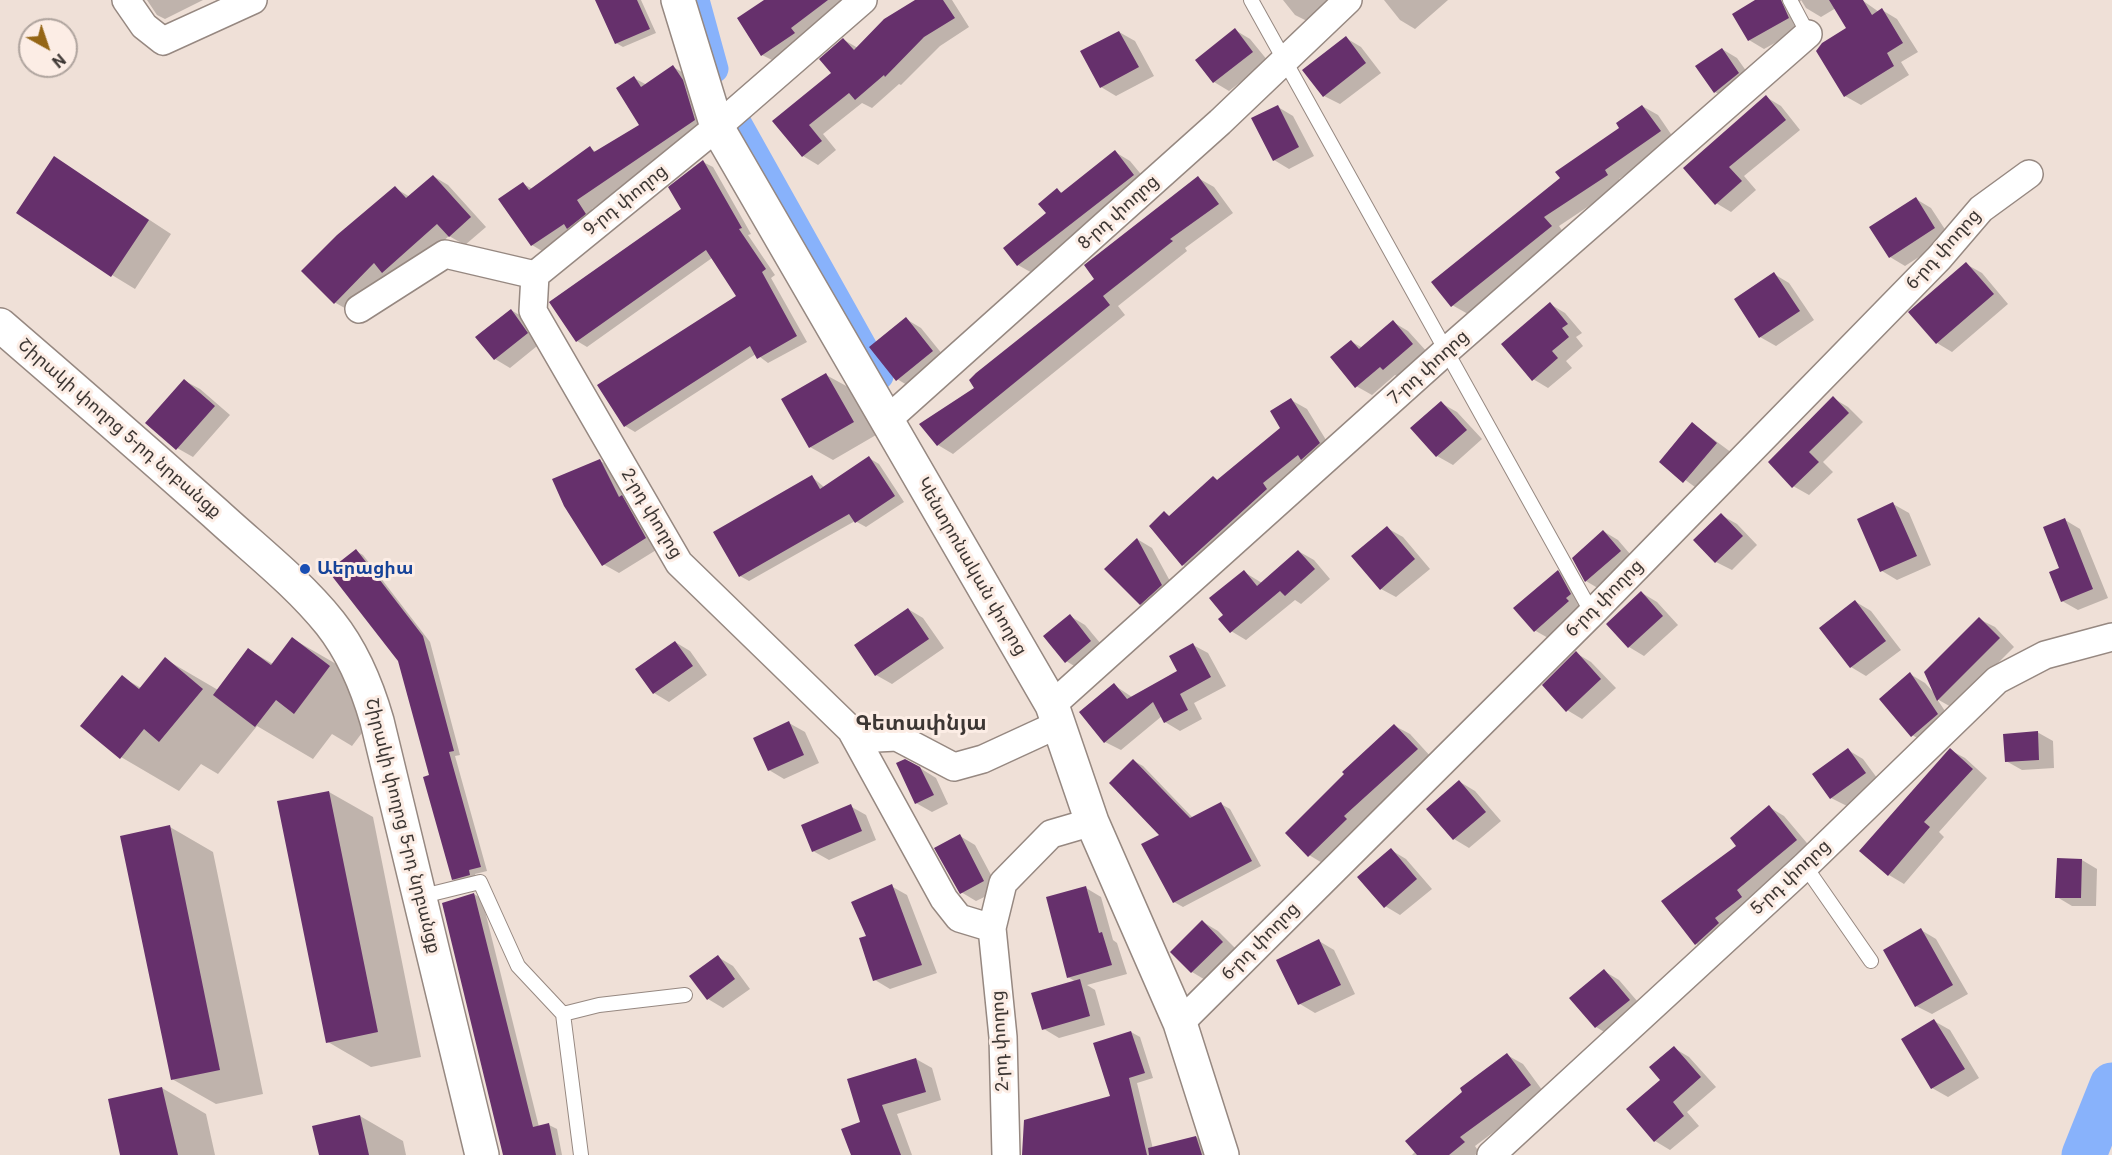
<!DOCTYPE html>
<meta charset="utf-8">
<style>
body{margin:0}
#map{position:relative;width:2112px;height:1155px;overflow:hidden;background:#efe0d7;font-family:Roboto,sans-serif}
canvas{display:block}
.north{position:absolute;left:18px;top:18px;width:60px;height:60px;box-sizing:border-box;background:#fcede5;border:2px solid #afa49e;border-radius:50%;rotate:140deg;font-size:16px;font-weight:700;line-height:24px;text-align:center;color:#3c3633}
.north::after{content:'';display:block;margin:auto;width:21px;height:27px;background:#956615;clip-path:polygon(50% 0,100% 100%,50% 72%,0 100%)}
</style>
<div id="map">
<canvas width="2112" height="1155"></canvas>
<div class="north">N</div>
</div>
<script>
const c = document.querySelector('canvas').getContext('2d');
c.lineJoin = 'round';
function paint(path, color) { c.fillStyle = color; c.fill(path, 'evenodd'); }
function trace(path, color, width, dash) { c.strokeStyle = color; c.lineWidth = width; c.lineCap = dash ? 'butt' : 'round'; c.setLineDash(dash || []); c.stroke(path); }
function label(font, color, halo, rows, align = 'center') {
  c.font = font + ' Roboto,"Noto Sans Armenian",sans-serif'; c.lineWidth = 6; c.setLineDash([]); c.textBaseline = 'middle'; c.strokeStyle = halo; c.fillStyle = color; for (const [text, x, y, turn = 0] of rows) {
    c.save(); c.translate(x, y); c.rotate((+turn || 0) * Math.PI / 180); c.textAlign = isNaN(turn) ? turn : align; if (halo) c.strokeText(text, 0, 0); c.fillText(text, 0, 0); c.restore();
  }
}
paint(new Path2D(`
 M147 0H203L165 19 157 15Z
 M597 0H641L656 33 623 47 616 43Z
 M767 0H854L778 63 762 55Z
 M918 0H952L969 27 940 46 901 85 899 84 872 108 862 103 823 134 836 150 818 165 803 156 774 121 833 73 844 40 858 48Z
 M1283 0H1338L1311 23 1295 15Z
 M1384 0H1448L1415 29 1400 20Z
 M1758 0H1801L1796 10 1804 27 1764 49 1749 40Z
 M1801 0H1862L1879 12 1882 10 1897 19 1918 52 1901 62 1909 75 1861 105 1845 96 1848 29 1836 8 1821 17 1806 8Z
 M1235 30 1250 39 1268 61 1229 91 1214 82Z
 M1119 32 1135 41 1154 76 1116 96 1101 87Z
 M1346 38 1361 47 1381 73 1340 104 1324 96Z
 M1722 49 1737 58 1754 82 1730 100 1715 92Z
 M673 67 689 76 710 128 592 209 600 223 547 254 532 245 523 184 533 189 590 148 596 152 641 125 634 78 647 85Z
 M1766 97 1781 106 1800 130 1744 176 1756 190 1731 212 1716 203 1685 168Z
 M1642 106 1658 115 1675 140 1619 179 1622 184 1559 226 1566 236 1468 314 1452 305 1562 179 1621 128Z
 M1278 107 1293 116 1314 156 1289 169 1274 160Z
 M1115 152 1130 161 1149 184 1034 274 1018 265 1005 248 1048 213 1057 190 1063 193Z
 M55 158 171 234 135 289 112 275Z
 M703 162 713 167 751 234 748 235 775 275 771 278 807 342 768 363 756 354 635 432 625 426 599 386 738 296 712 258 587 347 577 341 683 209Z
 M433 176 448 185 486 227 465 245 449 236 399 281 387 274 350 311 334 302 395 188 410 197Z
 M1198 178 1214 187 1233 213 1185 248 1187 251 1118 306 1125 315 953 454 938 445 976 389 1096 279Z
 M1916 199 1931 208 1950 237 1905 266 1890 257Z
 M1966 264 1982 273 2008 304 1952 352 1937 343Z
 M1774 274 1789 283 1814 320 1776 346 1760 337Z
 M1550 304 1565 313 1582 333 1576 337 1583 346 1566 361 1572 368 1548 388 1533 379Z
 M511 310 526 319 542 342 510 368 495 359Z
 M906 319 921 328 947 360 912 388 897 379Z
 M1393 322 1408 331 1428 353 1400 378 1395 375 1372 395 1356 386 1352 342 1363 348Z
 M826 375 850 388 876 435 833 460 810 447Z
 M185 381 200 389 230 415 193 457 177 448Z
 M1833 398 1848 407 1863 422 1823 462 1833 472 1809 495 1793 486Z
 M1291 400 1307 409 1334 453 1198 573 1183 565 1164 513 1171 517 1213 477 1218 481 1282 428Z
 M1441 403 1457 412 1482 439 1453 465 1437 456 1413 428Z
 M1693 424 1732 453 1699 490 1661 462Z
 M869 458 879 464 904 502 866 527 855 521 749 581 740 576 812 477 824 487Z
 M600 461 616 469 661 547 619 573 603 564Z
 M1893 504 1909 513 1931 565 1897 580 1882 571Z
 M1721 515 1737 524 1757 545 1732 570 1716 562Z
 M2065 520 2080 529 2108 598 2078 610 2062 601 2061 569Z
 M1387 528 1403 537 1430 569 1396 597 1381 589Z
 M1603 531 1618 540 1636 561 1601 590 1586 581Z
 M1137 539 1152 548 1177 594 1156 613 1140 604Z
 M356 551 363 555 430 642 460 755 455 756 487 871 475 874 477 879 460 883 453 879 431 776 400 661Z
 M1298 551 1314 560 1330 579 1301 604 1295 600 1246 640 1231 631 1225 615 1244 572 1262 583Z
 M1558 571 1573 580 1586 603 1550 639 1534 630Z
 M1642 593 1657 602 1678 625 1644 656 1629 647Z
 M1856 602 1871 611 1901 650 1866 676 1851 667 1821 628Z
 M908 609 923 618 944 648 892 684 876 675Z
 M1070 616 1085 625 1106 650 1081 670 1066 661Z
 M1979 619 1995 627 2014 647 1953 708 1937 699 1953 723 1928 744 1912 735 1910 674 1925 683 1936 695Z
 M293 639 350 672 387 700 352 746 332 734 313 759 257 726 218 774 201 764 179 791 121 757 122 677 141 688 165 659 218 690 249 650 273 664Z
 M675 642 690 651 707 675 669 702 654 693Z
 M1193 645 1208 653 1226 686 1194 703 1202 719 1180 731 1165 722 1162 716 1121 750 1105 742 1114 685 1132 697 1179 672Z
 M1576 653 1591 662 1616 688 1582 719 1567 710Z
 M789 723 805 732 819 763 784 779 769 770Z
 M1395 726 1410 734 1432 758 1358 825 1361 828 1324 864 1309 855Z
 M2037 732 2053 741 2054 768 2022 770 2006 761Z
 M1848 750 1863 759 1880 782 1847 806 1831 798Z
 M1950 750 1965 758 1987 778 1939 832 1944 837 1904 884 1889 875Z
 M1134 761 1143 766 1193 818 1221 804 1230 809 1261 866 1183 907 1174 902 1161 835Z
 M920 768 936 778 948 804 932 812 916 803Z
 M1460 782 1475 791 1501 821 1469 848 1454 839Z
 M329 792 373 817 421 1057 371 1067 328 1042Z
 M850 806 866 815 876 840 829 860 813 851Z
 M1769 807 1784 816 1812 849 1711 952 1696 944 1738 846Z
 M170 827 213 852 263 1094 216 1104 172 1079Z
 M960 836 975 845 999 890 976 901 961 892Z
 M1391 850 1406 859 1432 889 1400 915 1385 906Z
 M2058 859 2082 860 2097 869 2096 906H2072L2057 897Z
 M891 886 907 895 937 973 890 989 875 980 868 937Z
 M1086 888 1101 897 1113 940 1117 943 1127 974 1087 985 1095 990 1105 1025 1059 1038 1044 1029 1076 982 1068 977Z
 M474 894 482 899 539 1127 549 1125 557 1129 562 1155H505Z
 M1203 922 1218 931 1238 951 1207 981 1192 972 1172 952Z
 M1921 930 1936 939 1968 994 1932 1014 1916 1006Z
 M1319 941 1334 950 1355 994 1315 1013 1300 1004 1278 960Z
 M718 957 733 966 750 989 723 1008 708 999 691 977Z
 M1604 971 1619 980 1644 1009 1611 1036 1596 1027Z
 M1934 1021 1950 1030 1979 1078 1948 1097 1932 1088Z
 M1131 1032 1140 1037 1153 1078 1137 1083 1153 1149 1196 1137 1205 1142 1209 1155H1023L1112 1097Z
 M1674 1048 1689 1057 1716 1087 1687 1112 1699 1126 1670 1150 1655 1141 1663 1080Z
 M1507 1055 1523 1064 1545 1094 1475 1146 1479 1152 1475 1155H1412Z
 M916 1059 932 1068 941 1100 897 1114 912 1155H853L862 1123Z
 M162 1088 206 1114 215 1155H122Z
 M360 1116 403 1141 406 1155H320Z`), '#0003');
trace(new Path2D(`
 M696 0 715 69
 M736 119 880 376`), '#88b2fb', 27);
trace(new Path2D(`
 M2084 1155 2112 1085`), '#88b2fb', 45);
paint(new Path2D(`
 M595 0H637L650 29 615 44Z
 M764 0H828L791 28 795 33 761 56 737 18Z
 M915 0H943L955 18 924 37 885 77 884 75 855 100 849 93 809 125 822 141 802 157 772 121 831 73 819 59 843 38 854 50 884 19Z
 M1755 0H1781L1789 18 1748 41 1732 14Z
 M1829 0H1863L1872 15 1882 8 1903 43 1887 53 1894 66 1844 97 1816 51 1822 43 1846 28Z
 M1235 28 1253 52 1213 83 1195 60Z
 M1119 31 1139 67 1100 88 1080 51Z
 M1346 36 1366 63 1323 97 1302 70Z
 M1722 48 1739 73 1714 93 1695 66Z
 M673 65 683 80 695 120 577 200 586 214 567 229 564 224 531 246 498 199 523 182 529 190 590 146 594 152 639 125 616 88 634 76 641 87Z
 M1766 95 1786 120 1729 167 1742 181 1715 205 1683 168Z
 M1278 105 1299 147 1273 161 1251 118Z
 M1642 105 1661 131 1605 170 1608 175 1544 217 1552 226 1451 307 1431 282 1560 178 1555 172 1619 128 1616 123Z
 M1115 150 1134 175 1017 266 1003 248 1046 213 1038 204 1057 188 1061 193Z
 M54 156 149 220 111 277 16 213Z
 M703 160 742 228 739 229 766 269 762 272 797 336 757 359 750 346 624 427 597 385 736 296 706 250 576 342 549 302 681 209 668 187Z
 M433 175 471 217 449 237 437 224 382 273 374 263 334 304 301 271 337 235 395 186 406 198Z
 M1198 176 1219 204 1170 239 1173 241 1103 296 1110 305 937 446 919 424 974 388 969 380 976 373 1094 279 1084 265Z
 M1916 197 1935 228 1889 258 1869 227Z
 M1966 262 1994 294 1936 344 1908 312Z
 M1774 272 1800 311 1759 338 1734 299Z
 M1550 302 1568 324 1562 328 1569 337 1552 351 1558 358 1532 381 1501 344Z
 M511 309 528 333 494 360 475 337Z
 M906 317 933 351 896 381 869 347Z
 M1393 320 1413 344 1383 370 1380 367 1355 388 1330 357 1351 340 1359 349Z
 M826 373 854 422 809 448 781 399Z
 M184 379 215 406 176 450 145 423Z
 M1833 396 1849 413 1809 452 1819 462 1792 488 1768 462Z
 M1291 398 1320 443 1301 460 1298 455 1263 483 1267 489 1182 566 1149 526 1164 511 1169 516 1213 476 1217 480 1280 428 1270 411Z
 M1441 401 1467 430 1436 457 1410 428Z
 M1692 422 1717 443 1683 483 1659 462Z
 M869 456 895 496 855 523 849 514 739 577 713 532 812 475 820 489Z
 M600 459 619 497 622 495 646 538 602 566 564 506 552 479Z
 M1893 502 1917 556 1880 572 1857 519Z
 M1721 513 1743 536 1715 563 1693 540Z
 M2065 518 2093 589 2061 602 2049 572 2059 568 2043 527Z
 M1387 526 1415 559 1380 590 1351 556Z
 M1603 530 1621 551 1585 582 1572 558Z
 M1137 538 1162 585 1140 605 1104 569Z
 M356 549 423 636 454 751 449 752 481 867 469 870 470 875 452 880 423 777 429 775 398 661 328 571Z
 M1298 550 1315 569 1285 596 1280 591 1230 633 1218 619 1223 615 1209 598 1244 570 1257 586Z
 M1558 570 1571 594 1566 598 1569 601 1534 632 1513 608Z
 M1641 591 1663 616 1628 648 1606 624Z
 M1855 600 1886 641 1850 668 1819 628Z
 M908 608 929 639 875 676 854 645Z
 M1070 614 1091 641 1065 663 1043 636Z
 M1979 617 2000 638 1937 701 1924 672Z
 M292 637 330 666 294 714 276 700 255 727 213 695 248 648 271 665Z
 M675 641 693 666 653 694 635 669Z
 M1193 643 1211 677 1180 694 1188 710 1164 723 1153 702 1104 743 1079 712 1114 683 1127 699 1177 671 1169 656Z
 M1576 651 1601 679 1566 712 1542 685Z
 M165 657 203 689 159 742 144 729 120 759 80 726 122 675 139 689Z
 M1910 672 1938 714 1911 737 1879 699Z
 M789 721 804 755 768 771 753 738Z
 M1394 724 1418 749 1344 816 1347 819 1308 857 1285 833 1344 774 1342 772Z
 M2038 731 2039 760 2005 762 2003 734Z
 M1848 748 1866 773 1830 799 1812 774Z
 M1950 748 1973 769 1924 822 1930 827 1888 876 1859 851Z
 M905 759 920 767 934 795 915 804 896 763Z
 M1133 759 1190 818 1221 802 1252 861 1173 903 1141 844 1159 835 1109 783Z
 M1459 780 1486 812 1453 840 1426 809Z
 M329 791 378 1032 326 1043 277 801Z
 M851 804 862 831 812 852 801 825Z
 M1769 805 1797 840 1737 890 1742 897 1715 918 1719 923 1695 945 1661 901 1736 846 1730 838Z
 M170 825 220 1070 171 1080 120 836Z
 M960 834 984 881 960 894 934 848Z
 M1391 848 1417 879 1384 908 1357 877Z
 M2057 858 2082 859 2081 898H2055Z
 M892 884 922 965 873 981 859 938 866 936 851 902Z
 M1086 886 1099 933 1102 932 1112 965 1067 978 1046 897Z
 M474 893 533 1127 549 1123 556 1155H503L442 903Z
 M1202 920 1223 942 1191 973 1170 952Z
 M1921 928 1953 985 1915 1007 1883 950Z
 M1319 939 1341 985 1298 1005 1276 960Z
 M718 955 735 979 707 1000 689 976Z
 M1604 969 1630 1000 1595 1028 1569 998Z
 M1080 979 1090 1016 1042 1030 1031 993Z
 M1934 1019 1965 1069 1931 1089 1901 1039Z
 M1131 1031 1145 1073 1129 1078 1147 1155H1022L1024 1120 1110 1096 1093 1043Z
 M1674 1046 1701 1077 1673 1102 1684 1116 1654 1142 1626 1109 1660 1080 1649 1067Z
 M1507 1053 1531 1085 1460 1137 1465 1142 1449 1155H1417L1405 1141 1462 1092 1460 1088Z
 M916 1058 926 1092 882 1105 901 1155H851L841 1129 860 1122 847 1079Z
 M162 1087 178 1155H120L108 1099Z
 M360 1115 369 1155H319L312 1126Z
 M1196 1136 1202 1155H1149L1148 1148Z`), '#66306c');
const service = new Path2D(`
 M1251 0 1592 613
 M1790 0 1808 34
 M1805 866 1871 961
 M419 897 480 882 518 966 563 1014 581 1155
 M563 1014 599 1005 685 995`);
const minor = new Path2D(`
 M126 0 144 26 163 41 253 0
 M535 275 533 311 679 563 851 730 944 899 959 918 992 928
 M359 309 445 254 535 275 717 127 863 0
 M886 421 1220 122 1348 0
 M1052 705 1445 352 1808 34
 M856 739 897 737 954 767 983 759 1059 724
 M1180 1023 1592 613 1939 258 1981 209 2029 174
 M1006 1155 1003 1037 992 928 1003 883 1051 834 1092 822
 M1491 1155 1805 866 1997 680 2045 655 2112 637`);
const tertiary = new Path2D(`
 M0 325C72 387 144 450 215 513 254 549 297 582 330 623 353 652 367 686 377 721L482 1155`);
const secondary = new Path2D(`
 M678 0 717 127 1052 705 1092 822 1180 1023 1222 1155`);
trace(service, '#968881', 16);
trace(minor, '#968881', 30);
trace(tertiary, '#968881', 36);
trace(secondary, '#968881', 36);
trace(service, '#fff', 14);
trace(minor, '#fff', 27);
trace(tertiary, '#fff', 33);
trace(secondary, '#fff', 33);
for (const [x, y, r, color] of [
 [305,569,6,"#1a4fb4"]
]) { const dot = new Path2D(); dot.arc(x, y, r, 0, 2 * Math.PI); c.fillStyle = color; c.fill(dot); trace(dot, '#fcede5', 2); }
label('18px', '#3c3633', '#fcede5', [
 ["9-րդ փողոց",626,201,-39],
 ["8-րդ փողոց",1119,213,-42],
 ["6-րդ փողոց",1944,250,-48],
 ["7-րդ փողոց",1429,368,-42],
 ["Շիրակի փողոց 5-րդ նրբանցք",119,429,41],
 ["2-րդ փողոց",651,514,59],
 ["Կենտրոնական փողոց",971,567,60],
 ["6-րդ փողոց",1605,599,-45],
 ["Շիրակի փողոց 5-րդ նրբանցք",402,826,76],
 ["5-րդ փողոց",1791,878,-43],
 ["6-րդ փողոց",1261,942,-45],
 ["2-րդ փողոց",1001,1041,-93]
]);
label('bold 18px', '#164399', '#fcede5', [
 ["Աերացիա",317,569]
], 'left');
label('bold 21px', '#3c3633', '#fcede5', [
 ["Գետափնյա",921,725]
]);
</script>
